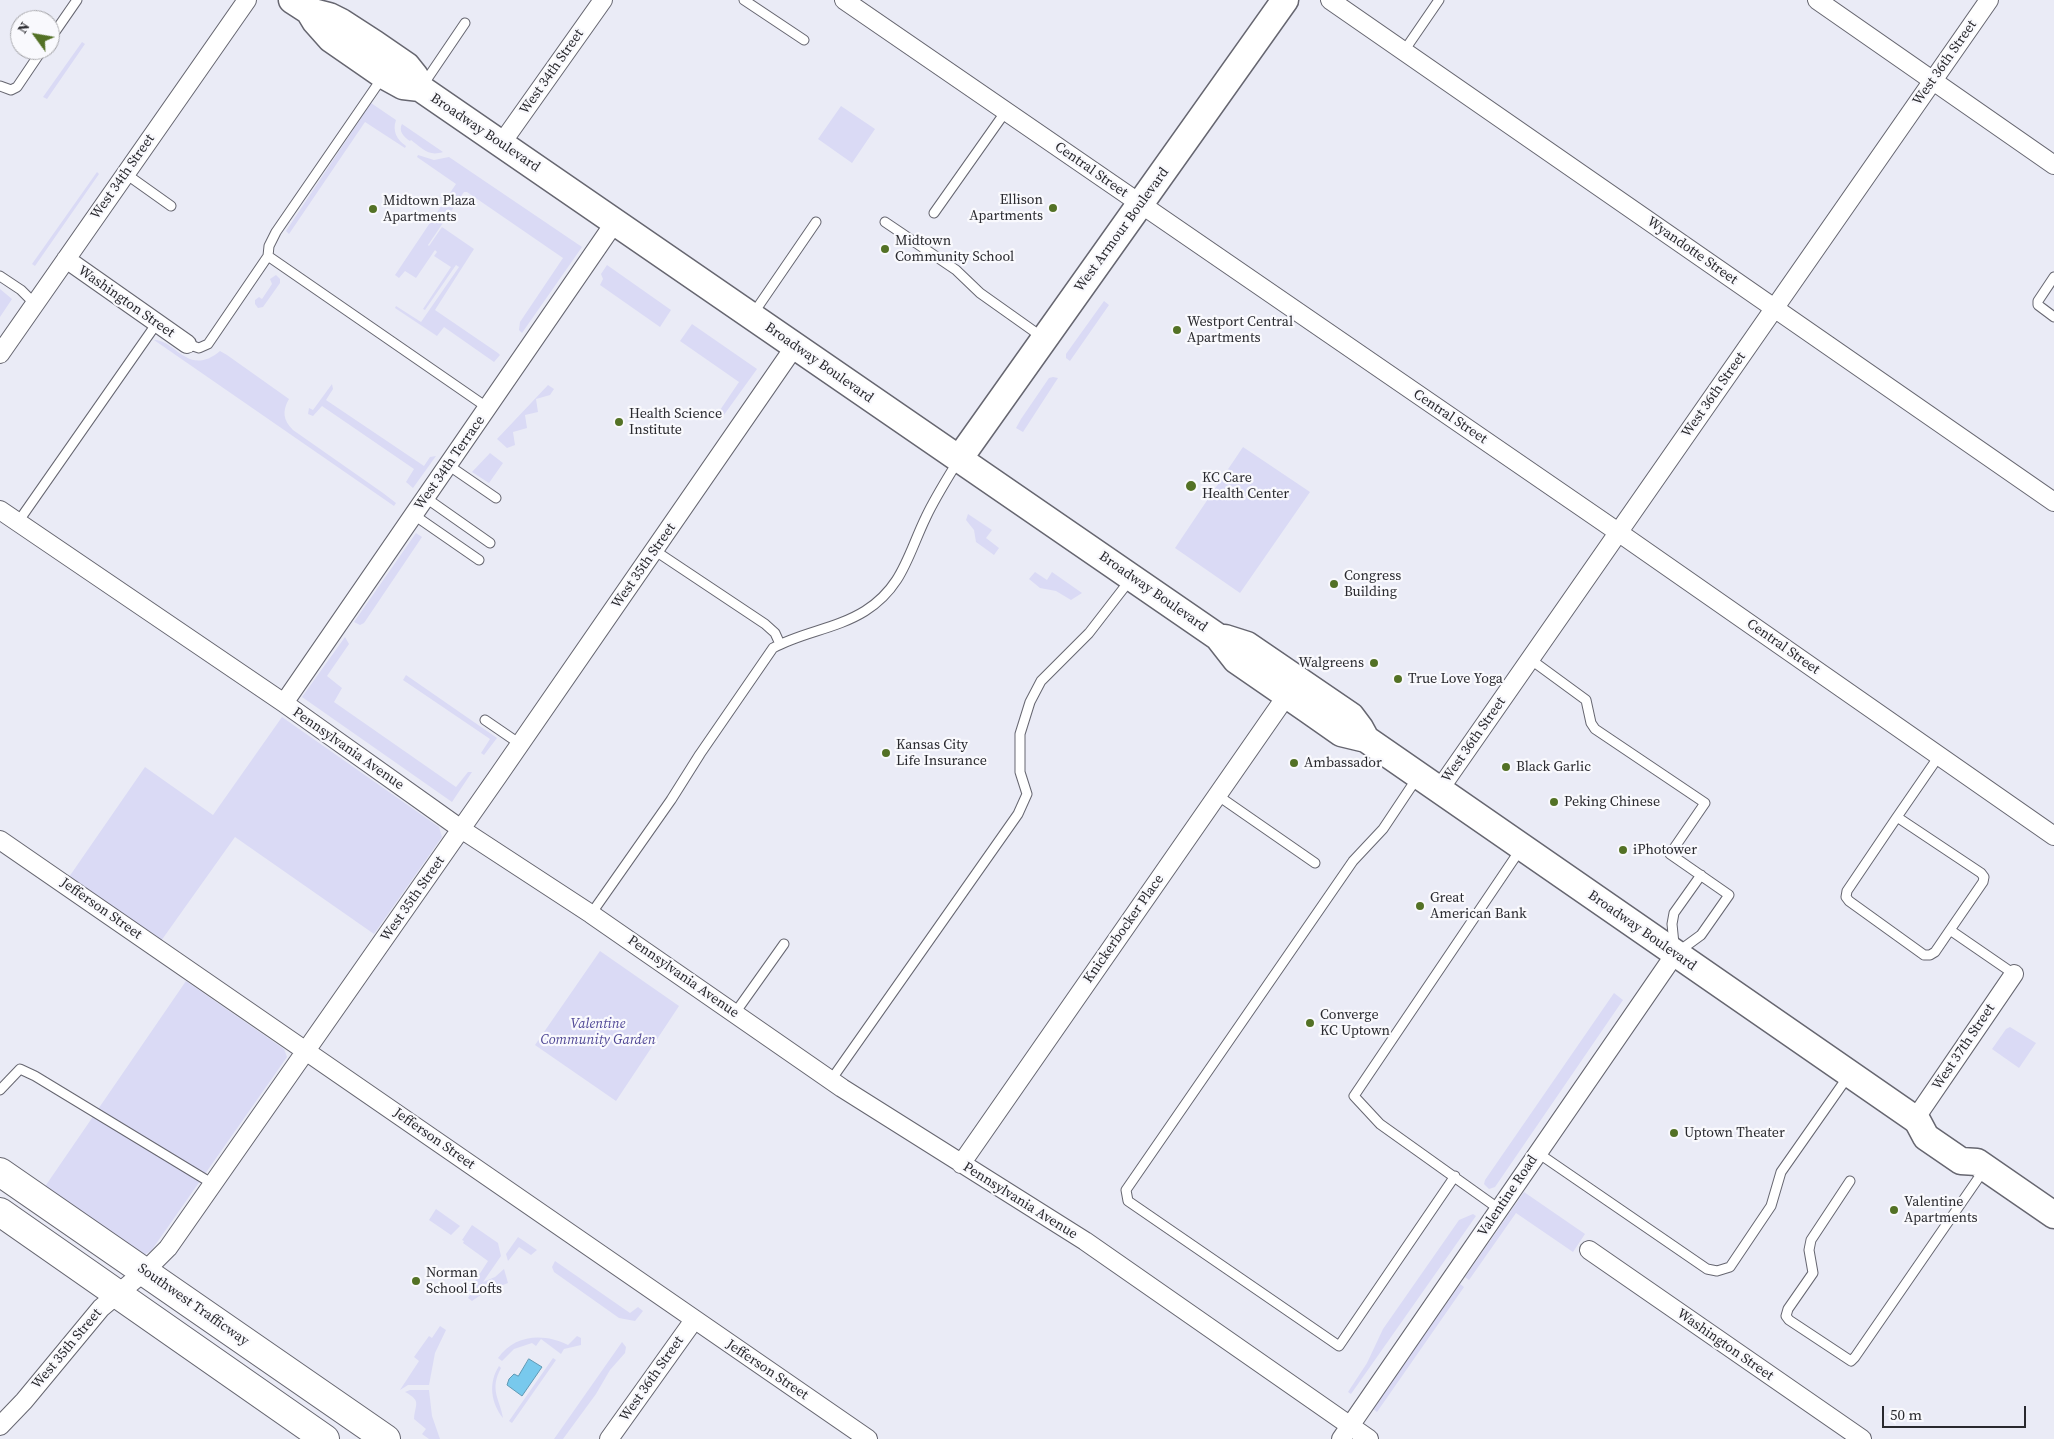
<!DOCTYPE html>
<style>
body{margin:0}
#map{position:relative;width:2054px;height:1439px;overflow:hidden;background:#eaebf6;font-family:"Source Serif 4",serif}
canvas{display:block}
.north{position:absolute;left:10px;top:10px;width:50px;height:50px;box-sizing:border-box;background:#f9f9fd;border:1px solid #a6a6aa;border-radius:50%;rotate:302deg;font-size:14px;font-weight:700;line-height:20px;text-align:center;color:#29292e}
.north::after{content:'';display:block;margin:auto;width:18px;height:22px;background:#537125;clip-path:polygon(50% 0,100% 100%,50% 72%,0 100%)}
.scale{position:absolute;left:1882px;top:1406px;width:144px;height:22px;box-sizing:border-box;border:2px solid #29292e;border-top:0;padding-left:6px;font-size:15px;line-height:18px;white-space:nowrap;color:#29292e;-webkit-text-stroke:4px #f9f9fd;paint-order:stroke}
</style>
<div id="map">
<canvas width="2054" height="1439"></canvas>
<div class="north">N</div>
<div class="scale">50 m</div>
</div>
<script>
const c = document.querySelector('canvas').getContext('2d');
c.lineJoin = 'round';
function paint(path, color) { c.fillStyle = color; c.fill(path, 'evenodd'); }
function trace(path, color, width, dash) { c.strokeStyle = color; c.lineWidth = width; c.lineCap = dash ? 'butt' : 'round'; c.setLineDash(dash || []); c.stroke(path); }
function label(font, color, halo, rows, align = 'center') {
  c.font = font + ' "Source Serif 4",serif'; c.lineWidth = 4.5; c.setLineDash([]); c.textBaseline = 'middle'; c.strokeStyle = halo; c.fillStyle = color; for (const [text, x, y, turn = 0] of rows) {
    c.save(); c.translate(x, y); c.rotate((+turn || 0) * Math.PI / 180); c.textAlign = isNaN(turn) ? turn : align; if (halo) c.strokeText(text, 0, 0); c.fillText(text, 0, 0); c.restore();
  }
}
paint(new Path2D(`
 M82 42 85 44 47 99 43 97Z
 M371 103 396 120C392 131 397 140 406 146L405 148 365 122 289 234 286 231Z
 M841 106 875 129 852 163 818 139Z
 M402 124 443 152C428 157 422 148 411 140L410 141C404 137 398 131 402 124Z
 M418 155 434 160 449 157 582 247 522 333 519 330 520 322 563 258 467 192H464L428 245 429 246 442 227 474 249 435 310 498 353 500 355 494 362 444 327 437 336 395 308 396 306 421 322 459 267 456 265 425 310 423 309 451 267 434 256 437 252 435 250 416 278 405 271 399 278 395 275 456 184 417 157Z
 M97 172 99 174 35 266 32 264Z
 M607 265 671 310 660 327 600 285 603 279 601 274Z
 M276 275 280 279V283L263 307 258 308 255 304V300L259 297 262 299 272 284 270 279Z
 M0 289 12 299 0 317Z
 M1104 301 1109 305 1070 361 1066 358V354Z
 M692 324 757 369 721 419 716 416 739 382 680 341Z
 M154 340C175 339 188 378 220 351L227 355 289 399C282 411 283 420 293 430L383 493 396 503 394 506Z
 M1053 377 1058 378 1023 432 1016 428 1021 419 1049 378Z
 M332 384 333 389 326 400 424 466 430 457 436 456 413 488 406 482 414 469 322 406 313 416 308 414 309 408 313 410Z
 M548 385 554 389 550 395 536 399 538 412 525 415 527 428 513 432 515 445 507 448 497 439Z
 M1243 447 1310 492 1240 593 1175 548Z
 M490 453 503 463 489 483 472 472Z
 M968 514 992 530 986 538 999 548 994 555 976 542 974 530 966 520Z
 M416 533 422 537 364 623 360 625 354 622Z
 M1035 572 1047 580 1052 572 1082 593 1071 600 1056 591 1040 588 1029 579Z
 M345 637 349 644 327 676 342 688 334 702 456 787 468 772H472L452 802 302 697Z
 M406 675 497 738 484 755 481 753 490 739 403 680Z
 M282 717 439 827 442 837 374 934 235 837 161 941 69 877 145 767 213 815Z
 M600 951 679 1006 616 1101 535 1045Z
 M186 981 284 1049 287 1057 151 1251 142 1256 44 1188Z
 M1614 993 1623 1000 1495 1187 1489 1189 1484 1184 1485 1180Z
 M2010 1027 2036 1043 2019 1068 1992 1049 2006 1029Z
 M1524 1192 1585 1234 1573 1252 1516 1213 1469 1280 1465 1277Z
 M436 1209 460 1226 451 1235 429 1220Z
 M1473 1214 1476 1216 1351 1394 1348 1392 1367 1363 1383 1329 1459 1220Z
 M472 1225 498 1243 501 1256 483 1282 495 1277 504 1269 508 1283 485 1292 472 1301 468 1298 470 1295 468 1292 488 1261 463 1243 464 1241 462 1240Z
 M518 1237 537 1250 531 1255 519 1247 508 1261 506 1254Z
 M555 1261 630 1313 638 1307 643 1311 635 1321 619 1318 554 1272 552 1267Z
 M1460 1284 1464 1287 1377 1412 1373 1409Z
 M440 1326 446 1330 435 1353 429 1385H408L400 1390 419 1361 414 1357 429 1336 432 1338Z
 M577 1336 581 1338V1345L564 1349 561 1354 541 1339 536 1346 532 1343 514 1349 502 1361 498 1358C515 1334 544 1333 568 1345Z
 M622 1342 626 1347 625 1353 610 1370 596 1394 563 1439H554Z
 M553 1358 556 1360 512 1423 509 1421Z
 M499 1366 501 1368C489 1390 500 1399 503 1418 491 1403 488 1383 499 1366Z
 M410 1390H429L432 1416 440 1439H429L422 1434 426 1429 414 1419C415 1404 422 1401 405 1392Z`), '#dadaf5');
const water = new Path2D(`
 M529 1359 542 1367 522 1396 507 1385 509 1379 514 1374 518 1376Z`);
paint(water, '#78c9ed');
trace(water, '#6099b4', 1);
const service = new Path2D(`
 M744 0 804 40
 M50 39 77 0
 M1404 51 1439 0
 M423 85 465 23
 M0 86 11 90 17 87 42 50
 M126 174 171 206
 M934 213 1006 111
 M885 222 956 270 980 293 1042 337
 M268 256 488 408
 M0 276 21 290 35 304
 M2054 277 2038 301V305L2054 317
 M753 314 816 222
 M187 344 199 348 208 344 268 256 269 246 276 232 382 78
 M448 465 496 498
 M426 498 490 543
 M414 515 479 560
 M18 522 157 323
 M654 550 765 624 775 633 780 644
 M1530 659 1586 700 1591 723 1595 729 1705 803 1670 854 1729 895 1701 935 1675 954 1672 924 1674 913 1701 875
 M485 720 520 744
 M1939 756 1897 817 1981 873 1984 877 1983 882 1950 930 2014 974
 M1417 778 1383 829 1353 861 1126 1190 1128 1201 1339 1346 1455 1176
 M1217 795 1315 863
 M1897 817 1847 891 1846 897 1849 901 1924 955H1930L1935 952 1950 930
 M591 914 671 800 700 754 773 648C802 632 836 629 865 611 903 587 908 554 926 517 935 498 947 479 958 461
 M735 1013 784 944
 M831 1080 1018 814 1027 794 1020 772V734L1030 702 1041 681 1089 633 1130 580
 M0 1090 20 1069 35 1076 213 1184
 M1538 1153 1707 1269 1717 1271 1730 1267 1771 1206 1781 1172 1849 1075
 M1850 1181 1811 1240 1809 1250 1813 1273 1788 1309 1786 1316 1789 1320 1851 1361 1855 1357 1984 1170
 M1499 1209 1380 1124 1354 1096 1520 850`);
const minor = new Path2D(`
 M844 0 1618 532 2054 836
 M1330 0 2054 502
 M1817 0 2054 165
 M501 144 603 0
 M66 259 187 344
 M0 354 247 0
 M0 510 284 703 461 829 591 914 842 1088 1085 1241 1369 1439
 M284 703 615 222
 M1439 790 1989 0
 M0 840 868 1439
 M1915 1119 2014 974
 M961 1164 1287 695
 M1589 1250 1862 1439
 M0 1426 24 1401 101 1308 145 1271 168 1248 498 776 795 346
 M609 1439 694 1320
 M1341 1439 1675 954`);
const secondary = new Path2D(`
 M292 0 309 11 329 16 341 22 375 44 407 66 415 76 420 88
 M309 11 315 21 331 39 383 75 403 86 420 88 1218 637 1236 660 1307 709 1341 733 1366 739 1915 1119 1918 1122 1926 1137 1961 1161 1977 1162 2054 1215
 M959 459 1285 0
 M1225 638 1247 645 1351 716 1360 728 1366 739`);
const primary = new Path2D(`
 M0 1172 386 1439
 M0 1212 325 1439`);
trace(service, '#666670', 11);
trace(minor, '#666670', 20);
trace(secondary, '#666670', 29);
trace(primary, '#666670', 30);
trace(service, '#fff', 9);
trace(minor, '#fff', 18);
trace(secondary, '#fff', 26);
trace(primary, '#fff', 28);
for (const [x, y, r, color] of [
 [1053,208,5,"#537125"],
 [373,209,5,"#537125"],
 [885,249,5,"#537125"],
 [1177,330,5,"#537125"],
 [619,422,5,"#537125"],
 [1191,486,6,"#537125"],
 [1334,584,5,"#537125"],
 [1374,663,5,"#537125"],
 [1398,679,5,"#537125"],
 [886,753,5,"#537125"],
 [1294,763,5,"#537125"],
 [1506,767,5,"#537125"],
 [1554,802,5,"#537125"],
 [1623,850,5,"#537125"],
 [1420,906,5,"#537125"],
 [1310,1023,5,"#537125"],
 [1674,1133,5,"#537125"],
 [1894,1210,5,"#537125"],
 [416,1281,5,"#537125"]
]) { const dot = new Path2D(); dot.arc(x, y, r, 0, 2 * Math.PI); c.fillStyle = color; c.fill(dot); trace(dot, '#f9f9fd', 2); }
label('14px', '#29292e', '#f9f9fd', [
 ["West 36th Street",1945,63,-55],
 ["West 34th Street",552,72,-55],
 ["Broadway Boulevard",485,133,34],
 ["Central Street",1091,170,35],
 ["West 34th Street",123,177,-55],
 ["West Armour Boulevard",1122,230,-54],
 ["Wyandotte Street",1692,251,35],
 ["Washington Street",126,302,35],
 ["Broadway Boulevard",819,363,35],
 ["West 36th Street",1714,395,-55],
 ["Central Street",1450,417,34],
 ["West 34th Terrace",450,463,-55],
 ["West 35th Street",644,566,-55],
 ["Broadway Boulevard",1153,592,35],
 ["Central Street",1783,647,35],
 ["West 36th Street",1474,740,-55],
 ["Pennsylvania Avenue",348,749,35],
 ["West 35th Street",413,899,-55],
 ["Jefferson Street",101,909,35],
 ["Knickerbocker Place",1124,929,-55],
 ["Broadway Boulevard",1642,931,35],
 ["Pennsylvania Avenue",683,977,35],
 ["West 37th Street",1964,1047,-56],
 ["Jefferson Street",434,1139,35],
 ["Valentine Road",1508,1196,-56],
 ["Pennsylvania Avenue",1020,1201,32],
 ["Southwest Trafficway",193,1305,35],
 ["Washington Street",1725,1345,35],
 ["West 35th Street",67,1349,-50],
 ["Jefferson Street",767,1370,34],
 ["West 36th Street",652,1379,-55]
]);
label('14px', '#29292e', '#f9f9fd', [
 ["Ellison",1043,200,"right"],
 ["Apartments",1043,216,"right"],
 ["Midtown Plaza",383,201],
 ["Apartments",383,217],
 ["Midtown",895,241],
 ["Community School",895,257],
 ["Westport Central",1187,322],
 ["Apartments",1187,338],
 ["Health Science",629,414],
 ["Institute",629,430],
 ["KC Care",1202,478],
 ["Health Center",1202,494],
 ["Congress",1344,576],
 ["Building",1344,592],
 ["Walgreens",1364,663,"right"],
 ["True Love Yoga",1408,679],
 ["Kansas City",896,745],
 ["Life Insurance",896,761],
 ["Ambassador",1304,763],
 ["Black Garlic",1516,767],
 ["Peking Chinese",1564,802],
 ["iPhotower",1633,850],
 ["Great",1430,898],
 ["American Bank",1430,914],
 ["Converge",1320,1015],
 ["KC Uptown",1320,1031],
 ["Uptown Theater",1684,1133],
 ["Valentine",1904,1202],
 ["Apartments",1904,1218],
 ["Norman",426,1273],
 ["School Lofts",426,1289]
], 'left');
label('italic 14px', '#504896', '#f9f9fd', [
 ["Valentine",598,1024],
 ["Community Garden",598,1040]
]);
</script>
